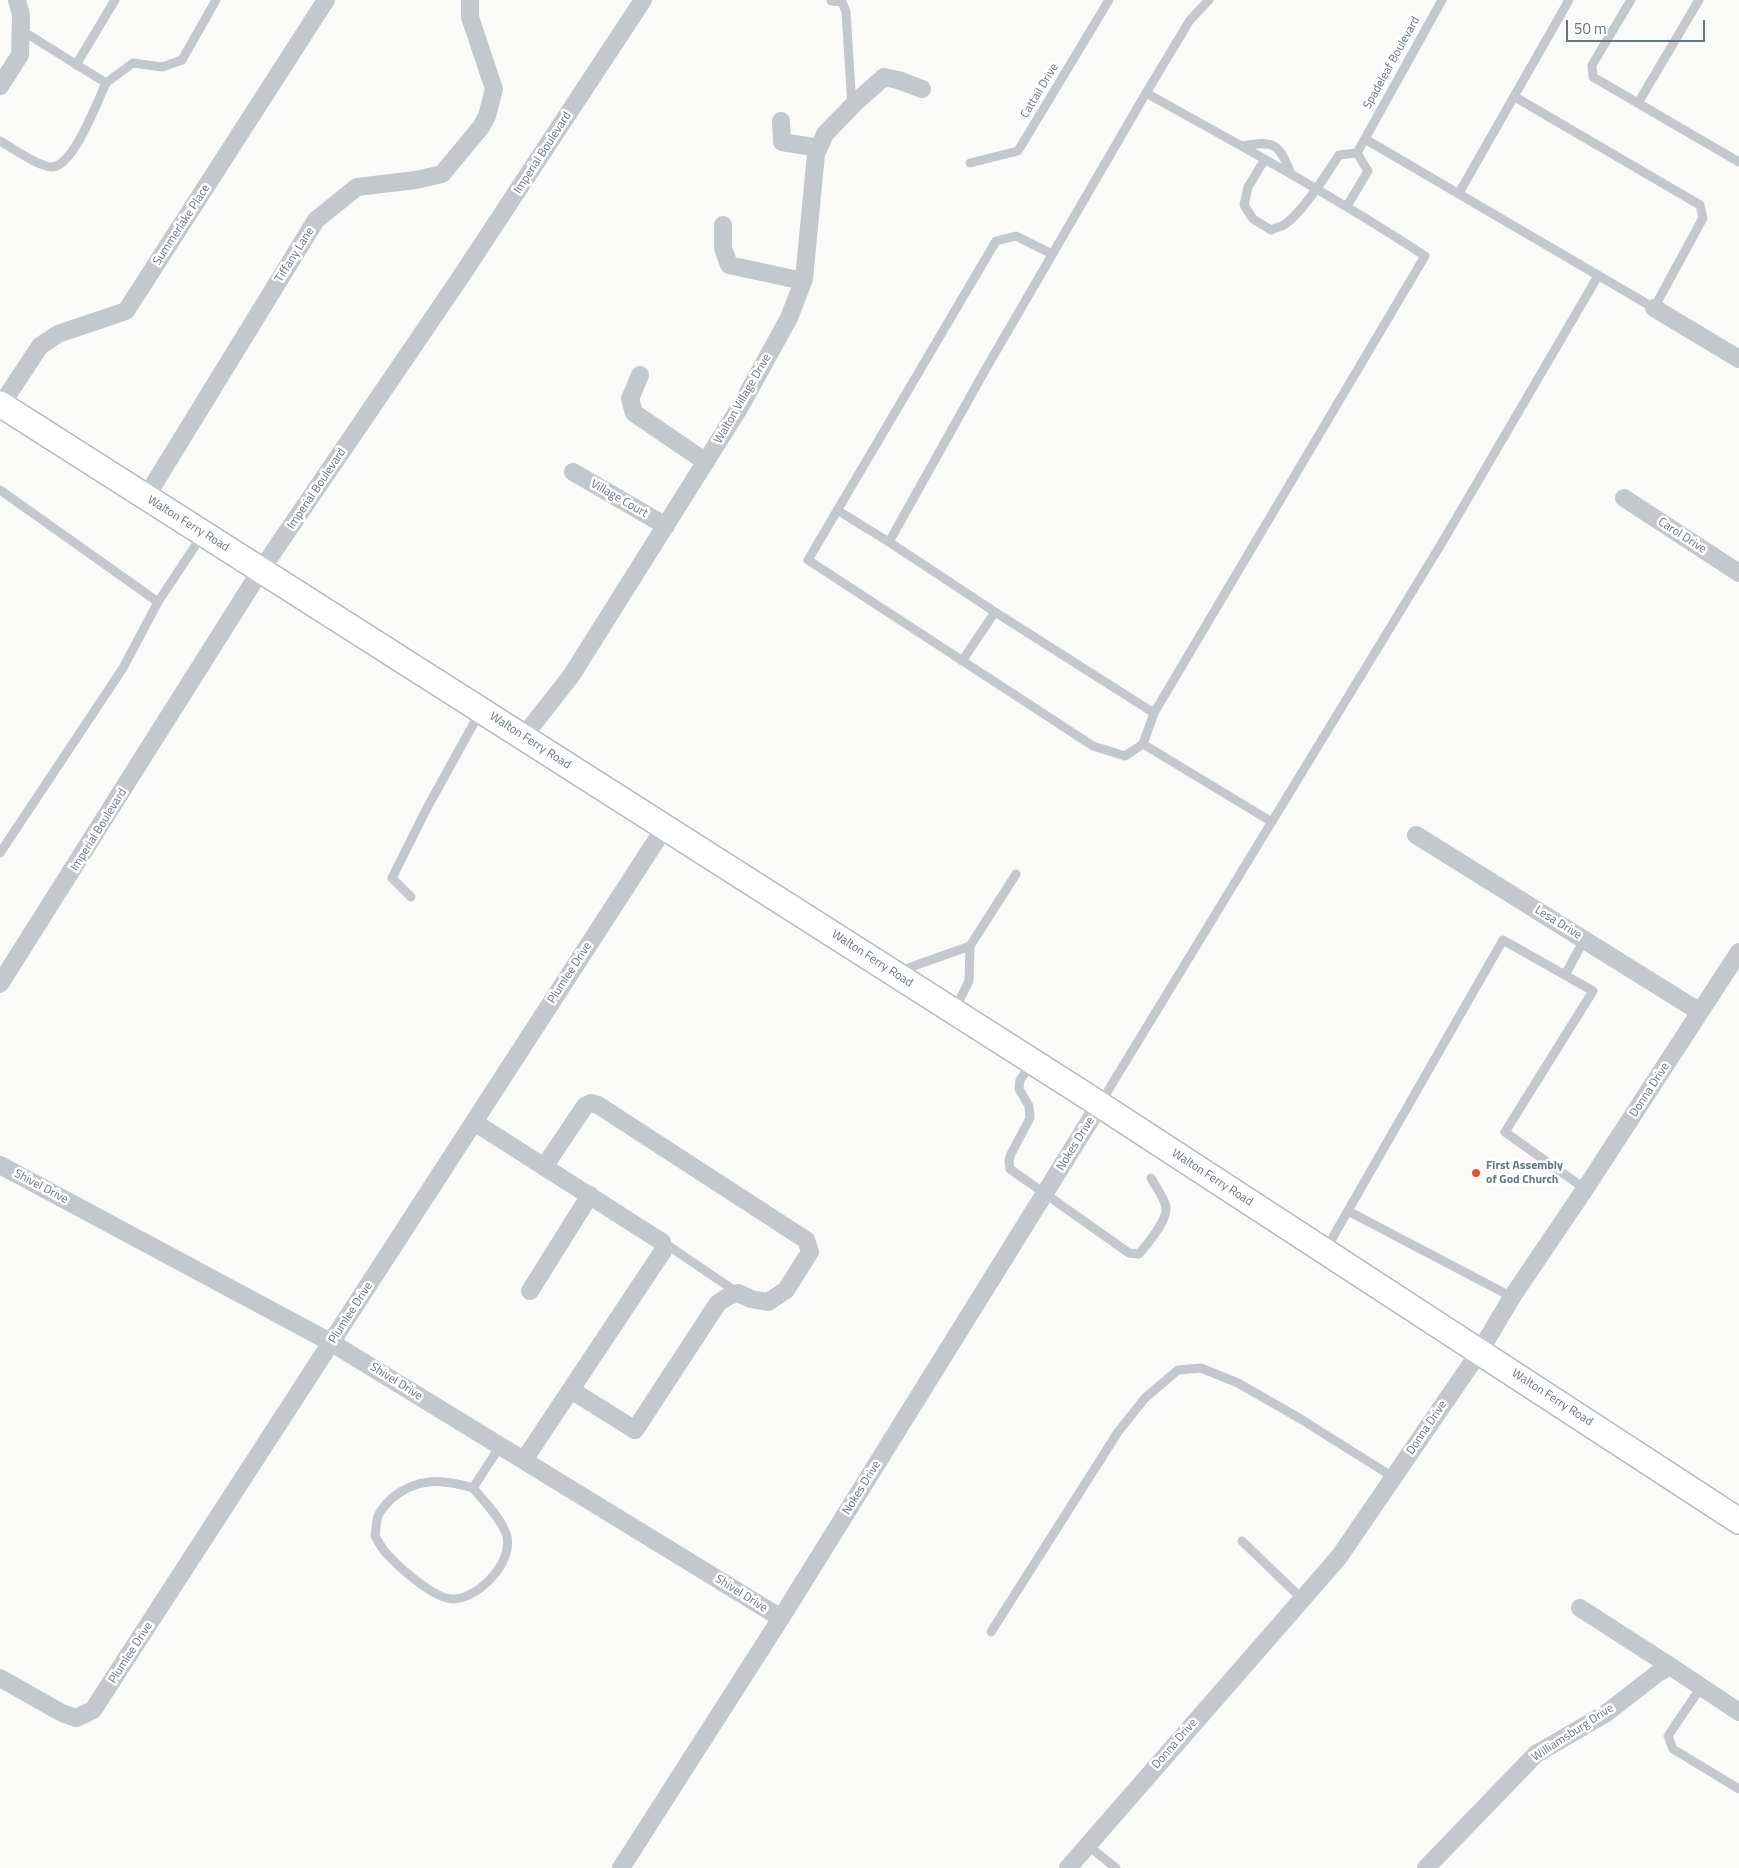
<!DOCTYPE html>
<style>
body{margin:0}
#map{position:relative;width:1739px;height:1868px;overflow:hidden;background:#fafaf8;font-family:"Titillium Web",sans-serif}
canvas{display:block}
.scale{position:absolute;left:1566px;top:20px;width:139px;height:22px;box-sizing:border-box;border:2px solid #657683;border-top:0;padding-left:6px;font-size:15px;line-height:18px;white-space:nowrap;color:#657683;-webkit-text-stroke:4px #fff;paint-order:stroke}
</style>
<div id="map">
<canvas width="1739" height="1868"></canvas>
<div class="scale">50 m</div>
</div>
<script>
const c = document.querySelector('canvas').getContext('2d');
c.lineJoin = 'round';
function trace(path, color, width, dash) { c.strokeStyle = color; c.lineWidth = width; c.lineCap = dash ? 'butt' : 'round'; c.setLineDash(dash || []); c.stroke(path); }
function label(font, color, halo, rows, align = 'center') {
  c.font = font + ' "Titillium Web",sans-serif'; c.lineWidth = 5; c.setLineDash([]); c.textBaseline = 'middle'; c.strokeStyle = halo; c.fillStyle = color; for (const [text, x, y, turn = 0] of rows) {
    c.save(); c.translate(x, y); c.rotate((+turn || 0) * Math.PI / 180); c.textAlign = isNaN(turn) ? turn : align; if (halo) c.strokeText(text, 0, 0); c.fillText(text, 0, 0); c.restore();
  }
}
const secondary = new Path2D(`
 M0 404 1082 1093 1739 1521`);
trace(secondary, '#b3babf', 28);
trace(new Path2D(`
 M1631 0 1592 65 1593 77 1739 162
 M831 1 842 2 846 12 852 106
 M21 30 106 83 133 63 162 67 182 60 216 0
 M76 65 115 0
 M1146 93 1190 20 1209 0
 M1638 103 1699 0
 M1365 139 1654 308 1703 218 1700 205 1515 97
 M0 141C13 148 37 166 51 167 73 168 97 102 106 83
 M1242 146C1274 140 1279 143 1291 174
 M1357 153 1442 0
 M1265 159 1248 187 1244 205 1253 219 1271 230C1275 228 1279 227 1282 226 1300 217 1328 172 1339 155L1357 153
 M970 163 1018 151 1109 0
 M1459 193 1569 0
 M1347 206 1368 171 1357 153
 M1052 254 1016 236 996 241 808 560 1093 746 1125 756 1143 744
 M0 490 158 602
 M837 510 889 542
 M962 661 995 612
 M1154 713 1425 256C1335 197 1240 145 1146 93L984 372 889 542 995 612 1154 713 1143 744 1272 822
 M0 853 123 668 158 602 203 534
 M411 897 392 878 427 808 480 712
 M897 972 970 946
 M1565 975 1584 940
 M955 1009 969 981 970 946 1016 874
 M1032 1063 1020 1080 1019 1089 1029 1106 1030 1118 1011 1154 1009 1160 1010 1169 1129 1253 1139 1254C1148 1243 1168 1220 1166 1207 1164 1197 1156 1187 1151 1178
 M1101 1102 1443 541 1598 276
 M1348 1211 1512 1297
 M663 1242 738 1293
 M1326 1249 1503 940 1593 991 1505 1132 1585 1189
 M473 1488C484 1501 498 1515 505 1531 518 1558 480 1598 454 1599 435 1600 400 1568 388 1555 382 1550 379 1542 375 1536 376 1530 376 1522 378 1516 381 1509 387 1503 392 1498 418 1477 442 1479 473 1488L500 1446
 M1242 1541 1302 1599
 M991 1632 1118 1432 1145 1398 1178 1370 1201 1368 1238 1383 1299 1418 1393 1477
 M1701 1687 1668 1736 1673 1749 1739 1789
 M1087 1845 1116 1868`), '#c3c8cc', 9);
trace(new Path2D(`
 M0 86 20 55 21 15 17 0
 M781 121 782 142 819 148
 M723 225V248L729 265 803 281
 M1654 308 1739 359
 M640 375 630 399 634 413 706 462
 M1 405 40 346 58 334 126 311 326 0
 M573 472 666 526
 M146 497 316 220 357 187 416 180 442 174 481 127 487 116 494 89 470 17V0
 M1624 498 1739 573
 M523 737 571 676 740 407 789 318 804 279 816 154 825 134 856 102 884 77 898 80 922 89
 M1416 835 1700 1012
 M0 984 261 570 460 278 643 0
 M474 1122 662 1242 663 1251 524 1460
 M0 1165 332 1343 781 1618
 M544 1167 585 1106 591 1103 598 1105 806 1240 810 1252 786 1290 768 1302 751 1299 738 1293 729 1296 718 1303 635 1430 571 1390
 M530 1291 590 1195
 M1580 1608 1670 1666
 M0 1678 62 1713 76 1718 93 1710 665 827
 M621 1868 781 1618 1099 1106
 M1068 1868 1339 1557 1480 1351 1512 1297 1585 1189 1739 952
 M1426 1868 1536 1754 1605 1714 1658 1673 1670 1666 1739 1712`), '#c3c8cc', 18);
trace(secondary, '#fff', 25);
for (const [x, y, r, color] of [
 [1476,1173,5,"#e4572e"]
]) { const dot = new Path2D(); dot.arc(x, y, r, 0, 2 * Math.PI); c.fillStyle = color; c.fill(dot); trace(dot, '#fff', 2); }
label('12px', '#657683', '#fff', [
 ["Spadeleaf Boulevard",1392,63,-61],
 ["Cattail Drive",1040,91,-59],
 ["Imperial Boulevard",543,153,-57],
 ["Summerlake Place",182,225,-57],
 ["Tiffany Lane",295,255,-58],
 ["Walton Village Drive",743,399,-60],
 ["Imperial Boulevard",317,489,-56],
 ["Village Court",619,499,30],
 ["Walton Ferry Road",188,524,32],
 ["Carol Drive",1682,536,33],
 ["Walton Ferry Road",530,741,33],
 ["Imperial Boulevard",99,830,-58],
 ["Lesa Drive",1558,923,32],
 ["Walton Ferry Road",872,959,33],
 ["Plumlee Drive",570,973,-57],
 ["Donna Drive",1650,1090,-57],
 ["Nokes Drive",1076,1144,-58],
 ["Walton Ferry Road",1212,1178,33],
 ["Shivel Drive",41,1187,28],
 ["Plumlee Drive",351,1313,-57],
 ["Shivel Drive",396,1382,32],
 ["Walton Ferry Road",1552,1398,33],
 ["Donna Drive",1427,1428,-56],
 ["Nokes Drive",862,1488,-58],
 ["Shivel Drive",741,1594,32],
 ["Plumlee Drive",131,1653,-57],
 ["Williamsburg Drive",1573,1733,-33],
 ["Donna Drive",1175,1744,-49]
]);
label('bold 12px', '#657683', '#fff', [
 ["First Assembly",1486,1166],
 ["of God Church",1486,1180]
], 'left');
</script>
